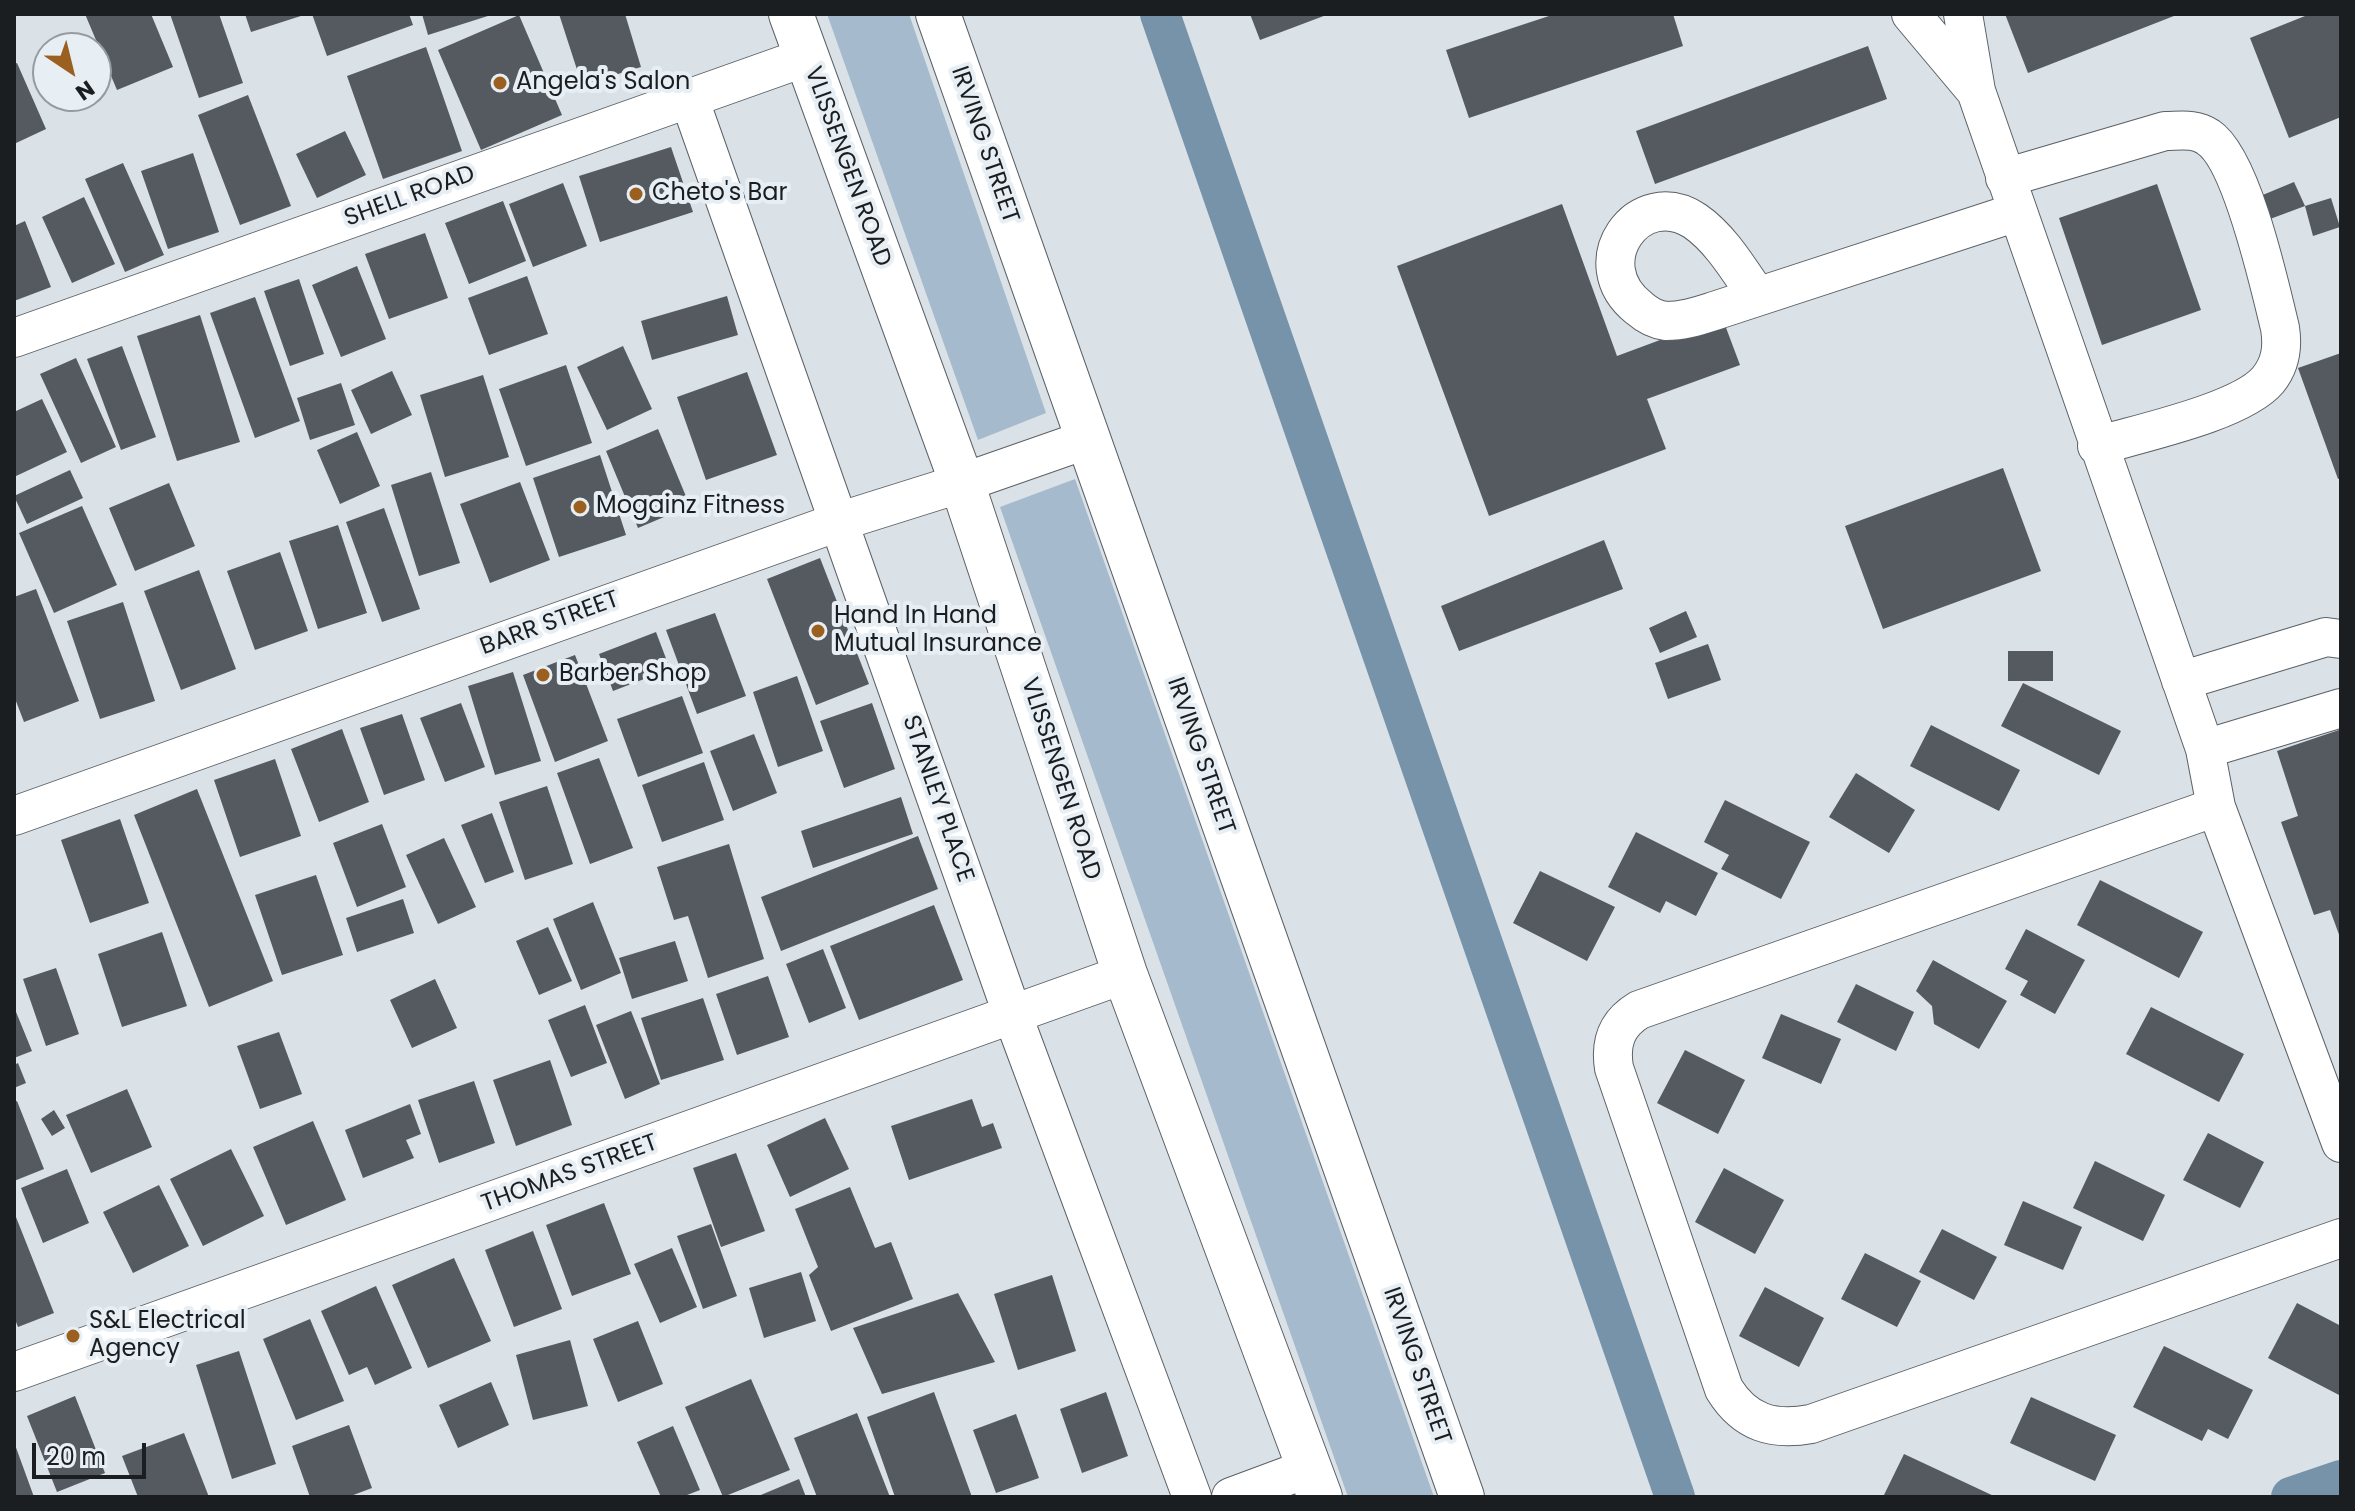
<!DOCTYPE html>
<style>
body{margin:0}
#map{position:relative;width:2355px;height:1511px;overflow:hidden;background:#dae1e7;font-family:Poppins,sans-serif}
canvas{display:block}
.frame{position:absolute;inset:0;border:16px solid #1b1e20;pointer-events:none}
.north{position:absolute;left:32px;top:32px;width:80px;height:80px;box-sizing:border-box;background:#e7eef4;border:2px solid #959b9f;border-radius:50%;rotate:145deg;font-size:22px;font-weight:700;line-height:32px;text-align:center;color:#1b1e20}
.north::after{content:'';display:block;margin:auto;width:28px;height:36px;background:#9b6020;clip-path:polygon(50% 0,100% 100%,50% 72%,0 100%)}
.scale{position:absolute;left:32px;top:1443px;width:114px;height:36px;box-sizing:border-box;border:4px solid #1b1e20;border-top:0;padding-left:10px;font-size:24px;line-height:28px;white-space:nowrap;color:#1b1e20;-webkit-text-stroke:6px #e7eef4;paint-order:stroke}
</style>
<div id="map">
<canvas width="2355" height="1511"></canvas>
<div class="frame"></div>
<div class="north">N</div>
<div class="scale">20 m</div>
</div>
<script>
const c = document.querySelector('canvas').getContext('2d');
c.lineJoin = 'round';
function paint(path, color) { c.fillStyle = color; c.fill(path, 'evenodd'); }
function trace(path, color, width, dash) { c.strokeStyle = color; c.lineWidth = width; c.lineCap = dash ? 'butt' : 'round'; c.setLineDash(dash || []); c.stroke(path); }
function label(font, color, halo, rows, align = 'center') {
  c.font = font + ' Poppins,sans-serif'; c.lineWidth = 8; c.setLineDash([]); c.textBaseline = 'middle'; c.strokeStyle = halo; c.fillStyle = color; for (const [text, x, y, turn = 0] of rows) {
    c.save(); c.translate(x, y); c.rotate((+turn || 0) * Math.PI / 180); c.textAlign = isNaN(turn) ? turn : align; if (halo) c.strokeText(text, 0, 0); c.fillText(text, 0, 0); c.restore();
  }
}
paint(new Path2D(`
 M827 14H909L1046 413 978 440Z
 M1075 479 1434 1497H1348L1000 507Z`), '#a5bacc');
trace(new Path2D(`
 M1160 14 1675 1497
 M2291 1497 2341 1480`), '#7693aa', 40);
paint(new Path2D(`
 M85 14H151L173 67 117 90Z
 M170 14H219L243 83 199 98Z
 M245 14H304V15L251 32Z
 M312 14H409L413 25 327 56Z
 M422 14H491V15L428 35Z
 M559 14H625L641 67 582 85Z
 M1250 14H1329L1260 40Z
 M1555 14H1673L1683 46 1469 118 1446 50Z
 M2005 14H2179L2028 73Z
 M2310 14H2341V117L2289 138 2250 38Z
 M519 15 562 115 481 150 438 50Z
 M1868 46 1887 99 1655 184 1636 131Z
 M426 47 462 151 383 179 347 76Z
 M17 63 46 129 14 144V64Z
 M248 95 291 206 240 225 198 115Z
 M345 131 366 175 317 198 296 154Z
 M671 147 693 212 600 242 579 176Z
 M193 153 219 232 168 249 141 171Z
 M123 163 164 255 125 272 85 179Z
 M2294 182 2305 206 2331 198 2340 227 2313 236 2305 206 2262 222 2253 199Z
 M563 183 587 246 533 267 509 204Z
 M2157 184 2201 310 2102 345 2059 218Z
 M84 197 115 264 72 283 42 217Z
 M503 201 526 261 469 284 445 223Z
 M1562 204 1617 356 1722 317 1740 365 1647 399 1666 449 1489 516 1397 266Z
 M25 221 51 287 14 301V226Z
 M425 233 448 298 389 319 365 254Z
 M357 266 386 339 341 357 312 285Z
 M527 276 548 334 489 355 468 298Z
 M299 279 324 354 290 366 264 291Z
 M727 296 738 335 652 360 641 321Z
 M255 297 300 421 255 438 210 313Z
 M200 315 240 442 177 461 137 336Z
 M122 346 156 437 121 450 87 359Z
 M623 346 652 409 607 430 577 367Z
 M2341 353V478L2338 479 2298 368Z
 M76 358 116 447 81 463 40 374Z
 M566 365 592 443 526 466 499 389Z
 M392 371 412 415 371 434 351 390Z
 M747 372 777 455 706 480 677 397Z
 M483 375 509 457 445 477 420 395Z
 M341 383 355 425 310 440 297 398Z
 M42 399 67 452 14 477V412Z
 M658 429 690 506 638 528 606 451Z
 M357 432 380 486 340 504 317 450Z
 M600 455 626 535 559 557 533 478Z
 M2003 468 2041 571 1883 629 1845 526Z
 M70 470 83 498 27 524 14 496Z
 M431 472 460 563 419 576 391 485Z
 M520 482 550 560 490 583 460 504Z
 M169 483 195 546 135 571 109 508Z
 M82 506 117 585 54 613 19 533Z
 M384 508 420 609 382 622 346 522Z
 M338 525 367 613 318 629 289 541Z
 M1604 540 1623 589 1459 651 1441 606Z
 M280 552 308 631 255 650 227 571Z
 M820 558 869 684 816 705 767 579Z
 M199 570 236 669 181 690 144 591Z
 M36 589 79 701 24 722 14 696V597Z
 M123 602 155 701 100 719 67 621Z
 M1686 611 1697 637 1660 653 1649 628Z
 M715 613 746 696 697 714 666 630Z
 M656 632 670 669 613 691 599 654Z
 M1708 644 1721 680 1668 699 1655 663Z
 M2008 651H2053V681H2008Z
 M575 655 608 741 555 762 523 675Z
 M513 672 541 761 495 775 468 686Z
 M797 676 823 751 778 767 753 692Z
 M2023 683 2121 731 2099 775 2001 726Z
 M682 696 703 753 638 777 617 719Z
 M461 703 485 767 445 782 420 718Z
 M872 703 895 769 844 788 820 721Z
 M402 714 425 780 384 795 360 728Z
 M1931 725 2020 770 1999 811 1910 766Z
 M342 729 369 802 319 822 291 749Z
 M2339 730 2341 736V940L2330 910 2314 915 2281 822 2298 816 2277 751Z
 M754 734 777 793 733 811 710 751Z
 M599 758 633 848 590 864 557 773Z
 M275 759 301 836 240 857 214 780Z
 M704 762 724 820 662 842 642 785Z
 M1856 773 1915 810 1889 853 1829 817Z
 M547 786 573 864 525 880 499 802Z
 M197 789 273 981 209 1007 134 815Z
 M901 797 913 834 813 868 801 831Z
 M1725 800 1810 842 1781 899 1721 869 1729 855 1704 842Z
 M492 813 514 872 485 883 461 825Z
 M120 819 149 903 90 923 61 840Z
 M382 824 406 887 357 907 333 843Z
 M1636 832 1718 873 1696 916 1666 901 1660 913 1608 887Z
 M918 836 938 889 781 951 761 897Z
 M444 838 476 907 438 924 406 855Z
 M729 844 764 959 708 978 688 916 674 920 657 867Z
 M1540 871 1615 907 1587 961 1513 923Z
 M316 875 343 955 282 975 255 895Z
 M2100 880 2203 932 2179 978 2077 925Z
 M403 899 414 933 357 952 346 918Z
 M593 902 621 973 581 990 553 919Z
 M934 905 963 980 859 1020 830 946Z
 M548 927 572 981 539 995 516 941Z
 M2026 929 2085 960 2055 1014 2020 995 2028 981 2005 969Z
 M162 932 187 1006 122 1027 98 954Z
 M675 941 688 981 632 999 619 958Z
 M823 949 846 1008 809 1023 786 964Z
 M1933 960 2007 1001 1979 1049 1934 1024 1932 1006 1916 991Z
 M56 968 79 1034 46 1046 23 979Z
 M768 976 789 1037 737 1055 716 994Z
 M435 979 457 1028 412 1048 390 1000Z
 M1856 984 1914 1012 1896 1051 1837 1022Z
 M703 998 724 1060 661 1080 641 1018Z
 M585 1005 607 1063 571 1077 548 1020Z
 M14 1007 32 1051 14 1058Z
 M2151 1007 2244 1054 2219 1102 2126 1054Z
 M631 1011 660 1084 625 1099 596 1025Z
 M1781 1014 1841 1039 1821 1084 1762 1058Z
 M279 1032 302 1094 260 1109 237 1046Z
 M1685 1050 1745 1080 1718 1134 1657 1103Z
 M550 1060 572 1125 516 1146 493 1080Z
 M18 1063 26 1083 14 1088V1065Z
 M474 1081 495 1143 439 1163 418 1100Z
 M127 1089 152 1147 91 1173 66 1115Z
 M972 1099 982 1127 993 1123 1002 1148 909 1180 891 1126Z
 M17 1101 44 1169 14 1181V1102Z
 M410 1104 421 1134 406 1140 414 1158 363 1178 345 1130Z
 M54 1110 65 1128 52 1136 41 1119Z
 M825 1118 849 1169 790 1197 767 1145Z
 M313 1121 346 1200 286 1225 253 1147Z
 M2208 1133 2264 1162 2240 1208 2183 1180Z
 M231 1149 264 1216 203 1246 170 1179Z
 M736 1153 765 1231 721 1247 693 1168Z
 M2095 1161 2165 1195 2143 1241 2073 1208Z
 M1724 1168 1784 1200 1755 1254 1695 1222Z
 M67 1169 89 1223 43 1243 21 1188Z
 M159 1185 189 1246 133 1273 103 1212Z
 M850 1187 875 1248 891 1242 913 1299 831 1331 809 1275 818 1267 795 1209Z
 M2023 1201 2082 1227 2063 1270 2004 1245Z
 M604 1203 631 1274 572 1296 546 1225Z
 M14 1212 54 1313 18 1327 14 1317Z
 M711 1224 737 1296 703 1309 677 1236Z
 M1942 1229 1997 1257 1974 1300 1919 1272Z
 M533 1231 562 1309 514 1327 485 1250Z
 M672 1248 697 1307 660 1323 634 1264Z
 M1865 1253 1921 1281 1897 1327 1841 1299Z
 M454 1258 491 1341 428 1368 392 1285Z
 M801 1272 816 1321 764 1338 749 1288Z
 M1052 1275 1076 1351 1018 1370 994 1294Z
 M376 1286 412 1368 375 1385 367 1367 349 1375 321 1311Z
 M1765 1287 1824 1318 1799 1367 1739 1336Z
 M958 1293 995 1362 882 1394 853 1328Z
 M2297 1303 2341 1326V1396L2268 1358Z
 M310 1319 344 1401 296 1420 263 1339Z
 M638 1321 663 1384 618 1402 593 1339Z
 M570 1340 588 1406 533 1420 516 1355Z
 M2164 1346 2253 1390 2228 1439 2208 1429 2202 1441 2133 1407Z
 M239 1351 276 1464 232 1479 196 1365Z
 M751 1379 790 1470 723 1497 685 1407Z
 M491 1382 509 1425 458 1448 439 1405Z
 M934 1392 972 1497H895L867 1417Z
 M1106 1392 1128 1456 1082 1473 1060 1409Z
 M75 1396 105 1473 57 1492 27 1416Z
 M2031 1397 2116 1435 2095 1481 2010 1443Z
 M857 1413 890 1497H817L794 1438Z
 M1016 1414 1039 1478 996 1493 973 1430Z
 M349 1425 372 1488 348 1497H310L292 1446Z
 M673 1426 700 1490 682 1497H661L637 1442Z
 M184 1433 209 1497H138L122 1456Z
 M14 1442 34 1497H14Z
 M1904 1454 1996 1497H1883Z
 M799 1479 806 1497H756Z`), '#545a5f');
const minor = new Path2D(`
 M1911 14 1974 89
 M1963 14 1976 91 2205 749 2216 807 2341 1143
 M689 98 1013 1016 1192 1497
 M2005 178 2165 131C2180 131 2195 128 2208 137 2242 159 2270 287 2280 328 2283 347 2281 364 2268 380 2241 412 2140 433 2097 446
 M1757 296C1739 270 1721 239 1695 221 1639 184 1582 263 1639 308 1647 315 1656 320 1666 321 1683 321 1698 316 1714 311L2017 212
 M14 338 806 57
 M2181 681 2326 637 2341 639
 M2205 749 2341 708
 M2216 807 1639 1010C1616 1024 1610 1043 1614 1068L1724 1389C1745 1423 1773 1431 1811 1424L2341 1238
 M14 816 841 521 962 483 1088 439
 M14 1372 1125 974
 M1231 1497 1309 1468`);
const major = new Path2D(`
 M791 14 962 483 1125 974 1320 1497
 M938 14 1462 1497`);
trace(minor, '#5b6166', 40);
trace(major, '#5b6166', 46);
trace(minor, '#fff', 38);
trace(major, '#fff', 44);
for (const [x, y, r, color] of [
 [500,83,8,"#9b6020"],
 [636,194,8,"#9b6020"],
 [580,507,8,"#9b6020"],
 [818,631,8,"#9b6020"],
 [543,675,8,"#9b6020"],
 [73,1336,8,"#9b6020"]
]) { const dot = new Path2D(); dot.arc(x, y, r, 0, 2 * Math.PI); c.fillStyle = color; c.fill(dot); trace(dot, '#e7eef4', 3); }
label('24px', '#1b1e20', '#e7eef4', [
 ["Angela's Salon",516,83],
 ["Cheto's Bar",652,194],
 ["Mogainz Fitness",596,507],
 ["Hand In Hand",834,617],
 ["Mutual Insurance",834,645],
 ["Barber Shop",559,675],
 ["S&L Electrical",89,1322],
 ["Agency",89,1350]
], 'left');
label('24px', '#1b1e20', '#e7eef4', [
 ["IRVING STREET",984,145,71],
 ["VLISSENGEN ROAD",847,167,70],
 ["SHELL ROAD",410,197,-20],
 ["BARR STREET",550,624,-20],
 ["IRVING STREET",1200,756,71],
 ["VLISSENGEN ROAD",1060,779,72],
 ["STANLEY PLACE",937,799,71],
 ["THOMAS STREET",570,1174,-20],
 ["IRVING STREET",1416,1366,71]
]);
</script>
